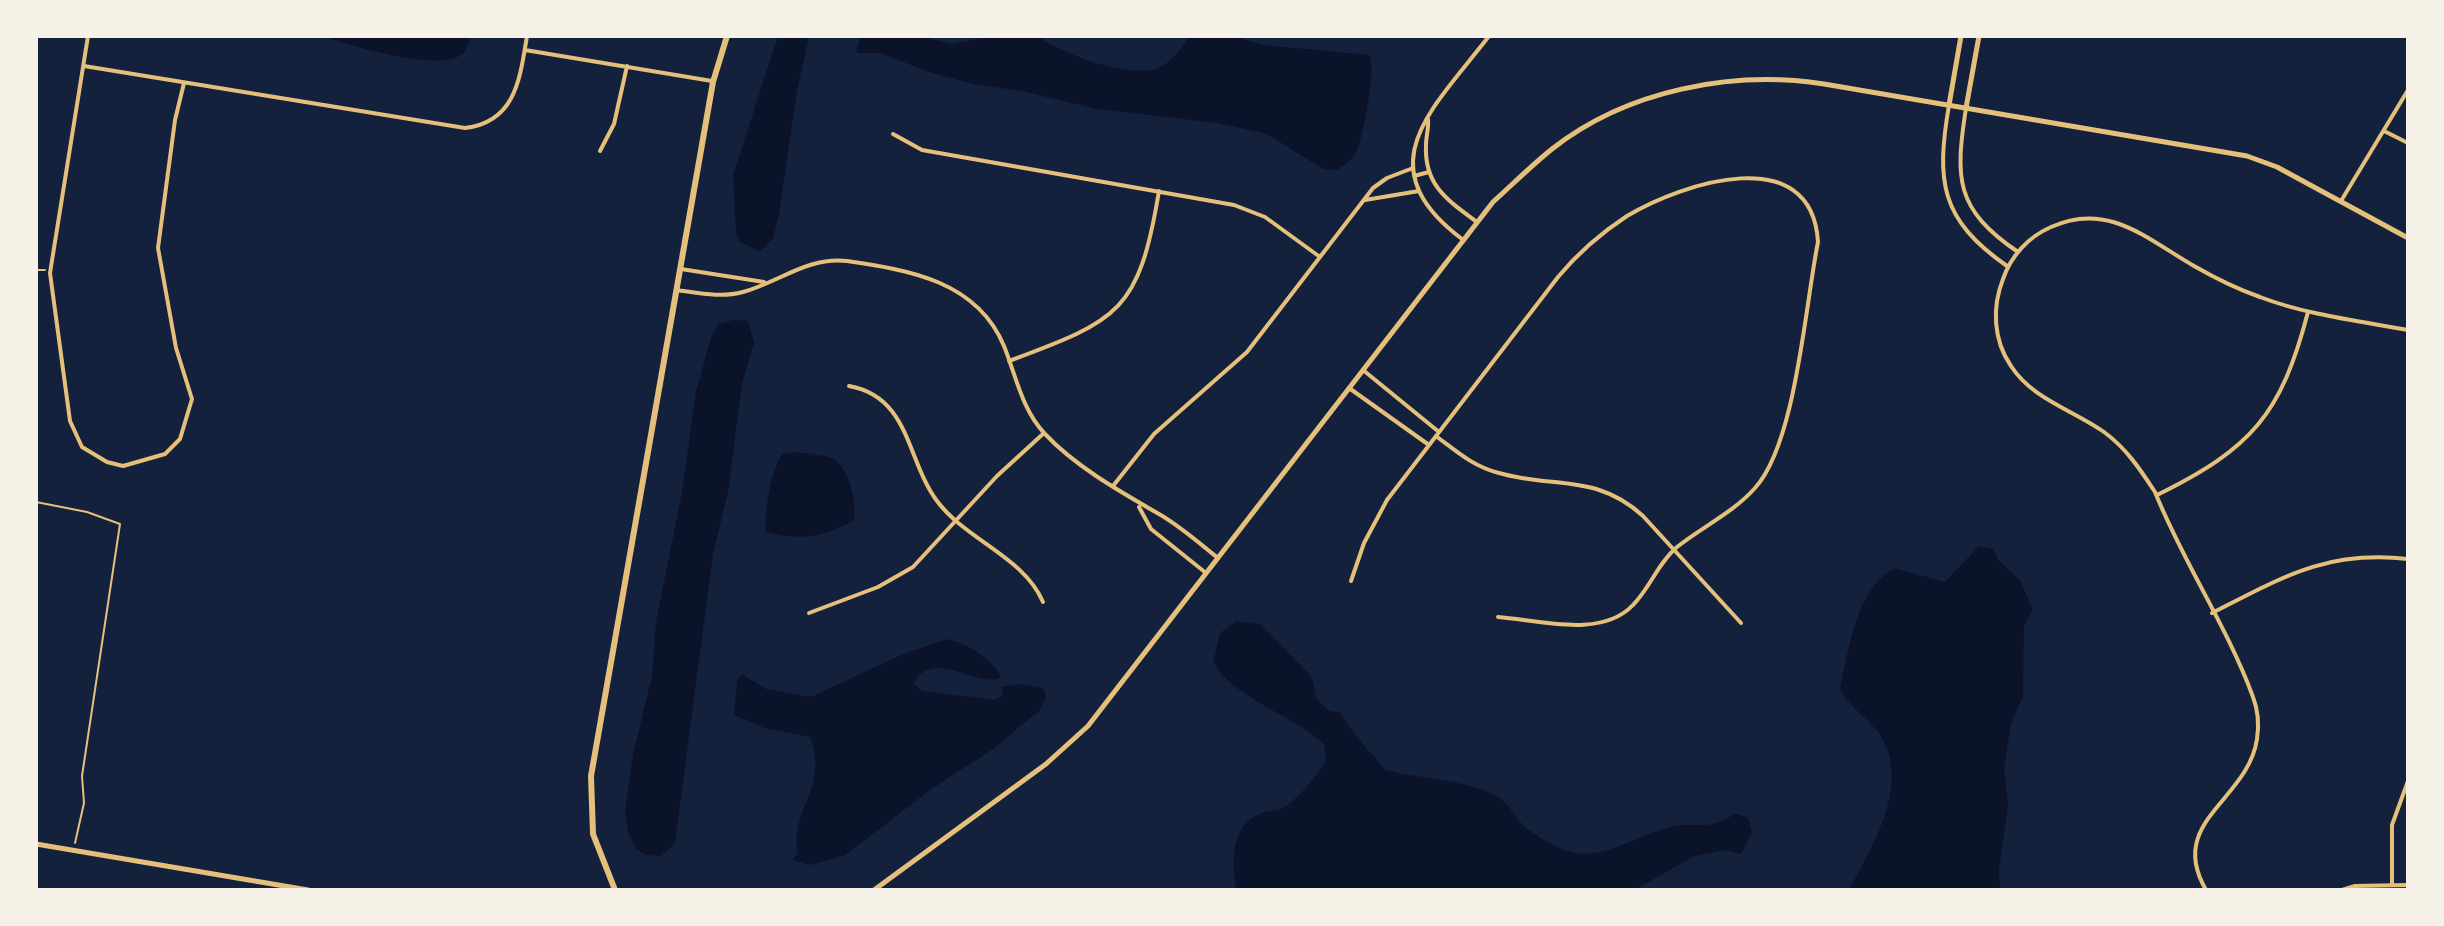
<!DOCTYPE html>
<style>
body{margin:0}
#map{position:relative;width:2444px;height:926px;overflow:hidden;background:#14213d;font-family:"Alegreya Sans",sans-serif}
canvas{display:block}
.frame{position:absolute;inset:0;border:38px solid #f6f1e7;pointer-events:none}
</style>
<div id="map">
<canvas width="2444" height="926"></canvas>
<div class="frame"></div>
</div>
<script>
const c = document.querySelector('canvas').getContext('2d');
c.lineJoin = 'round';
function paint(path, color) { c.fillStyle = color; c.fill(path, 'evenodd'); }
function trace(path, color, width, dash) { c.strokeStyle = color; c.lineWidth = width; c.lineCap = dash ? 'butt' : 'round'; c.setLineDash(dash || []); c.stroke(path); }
paint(new Path2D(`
 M320 36H472L463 54C435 73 352 45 320 36Z
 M778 36H808V41L797 91 779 214 773 239 760 251 740 242 736 233 733 175Z
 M860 36H919L952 44 993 36H1038C1060 54 1131 79 1159 68 1172 62 1182 47 1190 36H1233L1263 45 1369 55C1377 68 1363 138 1356 153 1352 160 1344 165 1337 170L1323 169 1267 134 1218 123 1096 109 1022 91 973 84 929 72 880 53H856Z
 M733 320 748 321 754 343 742 383 728 492 713 554 675 843 661 856 646 855 636 849 628 832 625 812 633 754 652 676 656 622 682 492 696 391 712 334 719 324Z
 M797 452C808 454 825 454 835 460 850 470 857 505 854 520 825 537 798 541 766 532 763 514 772 469 782 454Z
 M1979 546 1994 549 1998 560 2020 580 2033 610 2024 626 2023 696 2011 724 2004 769 2008 805 1999 870 2000 890H1849C1871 849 1908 789 1884 742 1874 721 1851 710 1840 689 1849 649 1855 591 1894 568L1945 582Z
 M1236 621 1260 624 1312 677 1316 698 1329 711 1341 713C1352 735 1370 750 1385 770 1419 779 1457 778 1493 794 1508 801 1512 813 1522 824 1536 837 1564 853 1583 854 1613 854 1642 833 1671 827 1698 821 1711 832 1735 813L1748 818 1752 832 1741 854 1725 850 1694 856 1635 890H1236C1232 863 1230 827 1259 814 1267 810 1276 812 1283 808 1300 797 1314 778 1326 762L1324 744C1293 715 1233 698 1213 662L1220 633Z
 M947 639C966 643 994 659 1001 678 974 687 943 654 918 676L914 684 922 691 995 700 1003 695 1001 687 1018 684 1043 688 1046 697 1040 710 993 749 930 790 844 856 810 865 792 860 798 853C789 810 830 787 810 737L764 728 734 715 737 681 742 674 766 689 811 697 901 655Z`), '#0b132b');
trace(new Path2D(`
 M36 270H45
 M36 502 87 512 120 524 82 776 84 803 75 843`), '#e5c07b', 2);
trace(new Path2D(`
 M88 36 50 273 70 421 82 447 107 462 123 466 165 454 180 439 192 399 176 348 158 248 175 120 184 83
 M525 50 712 81
 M84 66 465 128C516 122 520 78 527 36
 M1949 105C1936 182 1940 219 2007 266
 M1966 108C1955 179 1955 209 2018 252
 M1428 119C1429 128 1426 136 1426 145 1424 185 1447 200 1477 222
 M2384 131 2408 143
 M893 134 922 150 1234 205 1265 217 1320 257
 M600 151 614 124 627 66
 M1414 176 1429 172
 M1365 200 1419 191
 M2341 201 2408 90
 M1462 239C1364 165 1434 108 1489 36
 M681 269 764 282
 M676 290C699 293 721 298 743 292 777 283 809 256 847 261 909 270 977 281 1004 346 1016 376 1022 410 1045 434 1076 467 1121 492 1159 514 1180 526 1199 543 1218 558
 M1009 361C1120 320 1139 311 1159 191
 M1363 370 1439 432
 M849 386C910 397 906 459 937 501 966 540 1024 557 1043 602
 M1349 388 1429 445
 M1436 436C1456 451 1474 467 1499 473 1554 489 1596 473 1643 516L1741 623
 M1113 486 1154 434 1247 352 1373 188 1387 178 1413 168
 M2157 495C2252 448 2281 415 2308 312
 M1139 507 1151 529 1206 573
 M1351 581 1364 543 1387 500 1558 277C1578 253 1601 233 1627 216 1682 183 1812 140 1818 242 1805 306 1796 443 1755 488 1734 512 1702 527 1677 547 1658 563 1650 588 1633 605 1601 639 1538 620 1498 617
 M809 613 878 587 913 567 997 476 1044 433
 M2212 613C2283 577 2326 550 2408 559
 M2392 885V825L2408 781
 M2206 890C2166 821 2248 801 2257 739 2259 726 2258 710 2253 697 2227 626 2183 562 2155 492 2140 469 2126 448 2104 432 2073 410 2032 399 2011 366 1993 340 1992 307 2003 279 2011 256 2028 237 2051 227 2108 201 2147 239 2194 266 2215 278 2237 289 2260 297 2307 315 2359 321 2408 330
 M2342 890 2355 886 2408 885`), '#e5c07b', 4);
trace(new Path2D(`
 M1949 105 1961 36
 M1966 108 1979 36
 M36 844 308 890
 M874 890 1046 764 1088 726 1493 202C1513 184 1532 165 1552 149 1627 90 1732 70 1824 84L2247 156 2277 167 2408 238`), '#e5c07b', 5);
trace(new Path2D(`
 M615 890 593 834 591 776 713 82 727 36`), '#e5c07b', 6);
</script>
